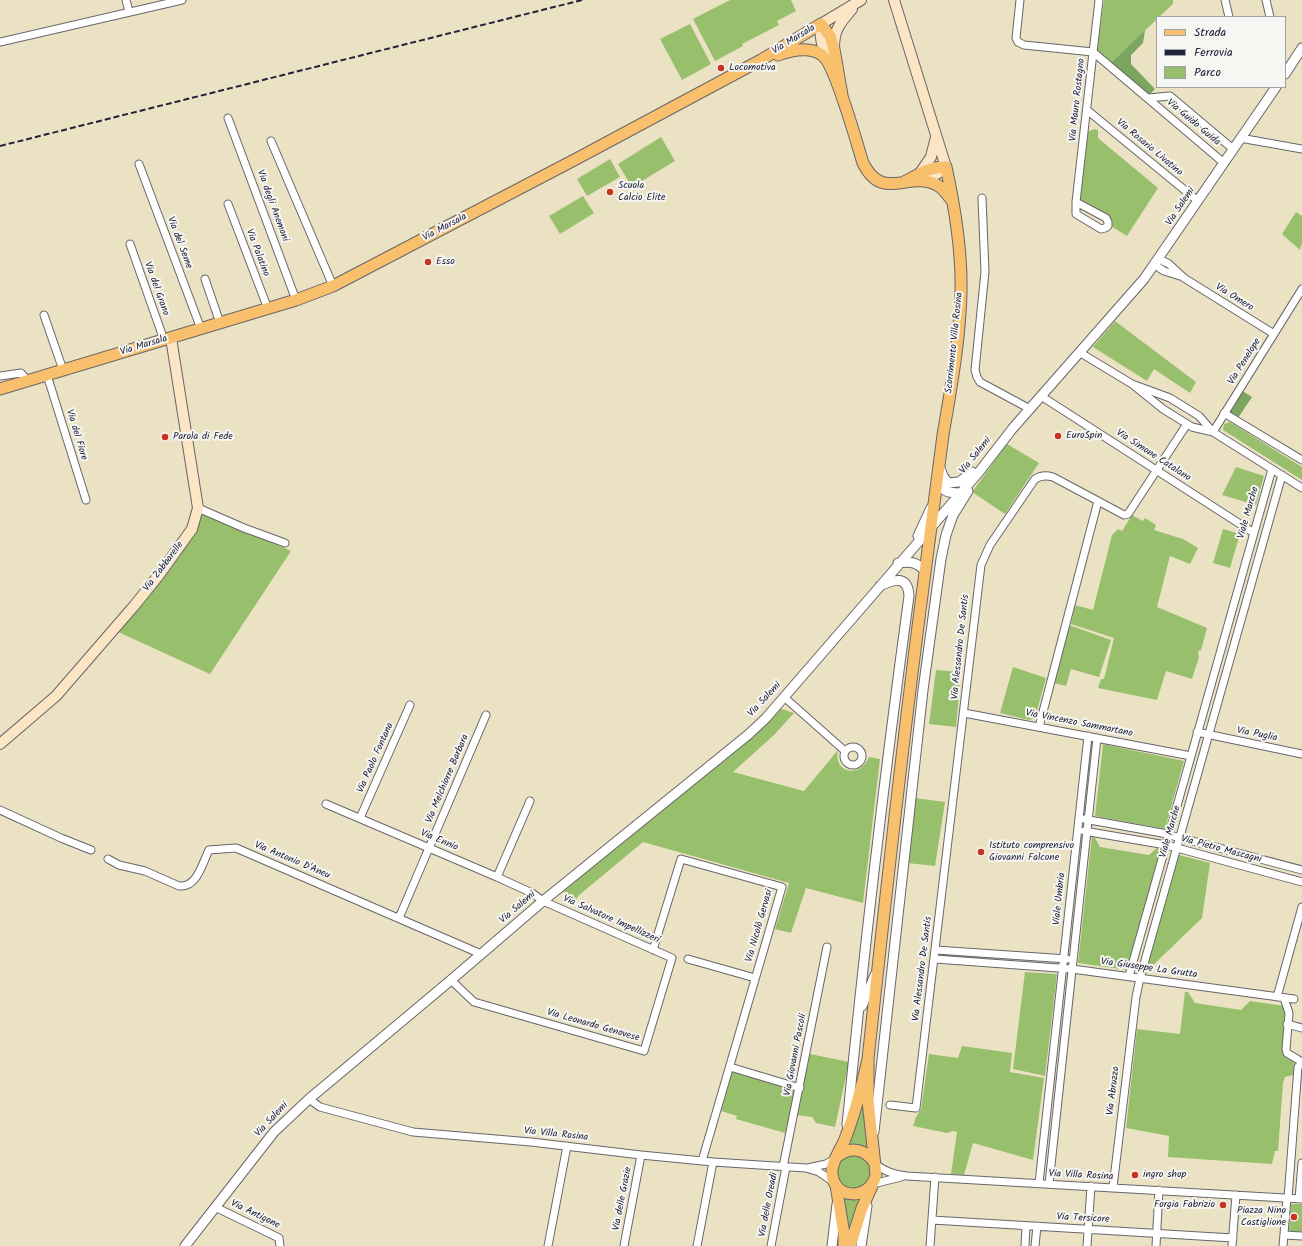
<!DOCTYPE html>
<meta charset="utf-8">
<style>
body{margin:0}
#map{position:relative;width:1302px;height:1246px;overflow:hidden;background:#ebe2c4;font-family:Kalam,sans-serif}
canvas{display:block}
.legend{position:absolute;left:1156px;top:16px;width:130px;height:72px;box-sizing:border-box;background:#f6f6f2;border:1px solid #a1a1a9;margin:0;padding:5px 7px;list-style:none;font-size:12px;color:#22223b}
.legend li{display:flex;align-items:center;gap:8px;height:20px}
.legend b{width:20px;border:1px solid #a1a1a9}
</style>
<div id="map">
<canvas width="1302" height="1246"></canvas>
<ul class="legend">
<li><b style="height:5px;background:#f8bf6c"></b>Strada</li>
<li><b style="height:5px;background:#22223b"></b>Ferrovia</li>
<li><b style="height:11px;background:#98c06c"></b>Parco</li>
</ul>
</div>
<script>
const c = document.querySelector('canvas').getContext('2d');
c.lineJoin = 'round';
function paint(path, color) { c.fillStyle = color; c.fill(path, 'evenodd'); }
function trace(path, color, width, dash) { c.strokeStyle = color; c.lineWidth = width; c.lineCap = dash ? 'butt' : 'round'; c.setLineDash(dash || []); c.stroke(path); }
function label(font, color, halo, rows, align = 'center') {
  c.font = font + ' Kalam,sans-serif'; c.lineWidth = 4; c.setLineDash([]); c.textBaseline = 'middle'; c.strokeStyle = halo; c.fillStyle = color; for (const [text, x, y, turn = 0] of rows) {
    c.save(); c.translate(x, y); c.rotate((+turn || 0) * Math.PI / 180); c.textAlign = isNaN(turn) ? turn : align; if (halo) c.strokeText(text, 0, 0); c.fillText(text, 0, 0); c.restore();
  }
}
paint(new Path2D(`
 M730 0H791L796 11 777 21 779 25 742 44 743 46 715 61 693 19Z
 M1104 0H1173V4L1159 17H1157V19L1111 63 1097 52Z
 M690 24 711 64 682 80 660 39Z
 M1094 129 1098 130V138L1158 188 1127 236 1111 226 1110 216 1079 200 1087 132Z
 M661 137 675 161 632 187 618 164Z
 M610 159 620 177 587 196 577 179Z
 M583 196 594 213 560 234 549 216Z
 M1296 212 1302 216V243L1300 250 1282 234Z
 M1115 321 1196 382 1190 393 1154 369 1147 381 1093 347Z
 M1230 422 1302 467V480L1223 430 1224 424Z
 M1007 444 1039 463 1005 514 972 492Z
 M1236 467 1264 476 1256 505 1222 495Z
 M202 512 291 551 210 674 116 631Z
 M1132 515 1143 521 1145 518 1156 525 1154 530 1183 539 1198 548 1190 564 1170 556 1157 607 1207 628 1201 650 1198 651 1199 657 1192 679 1166 671 1157 700 1098 688 1101 679H1104L1114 638 1071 624 1075 605 1093 610 1112 535 1118 529 1122 531Z
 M1223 529 1240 534 1230 568 1213 563Z
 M1069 625 1111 640 1099 677 1071 669 1066 686 1054 683Z
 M1013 667 1046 678 1035 718 1029 720 1000 713Z
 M936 670 961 672 956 727 929 724Z
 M782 709 794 713 774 735 733 772 804 791 838 750C833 773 860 779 869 757L880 759 863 903 806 888 791 933 775 929 789 883 643 842 578 896 576 901 564 897V891L778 710Z
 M1103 744 1184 761 1165 829 1095 816Z
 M915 798 945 802 935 866 907 863Z
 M1092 835 1094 836 1100 847 1149 855 1158 847H1161L1127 970 1078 963Z
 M1179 855 1210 863 1202 918 1146 972Z
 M1025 972 1057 974 1045 1076 1013 1069Z
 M1185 992H1188L1195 1003 1241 1010 1250 1001 1285 1006 1287 1013 1283 1022V1027L1286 1035 1284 1048 1295 1060 1293 1075 1285 1077 1283 1083 1278 1151H1275L1272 1164 1168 1157 1169 1136 1126 1128 1137 1029 1180 1034Z
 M962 1046 1012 1053 1010 1072 1044 1078 1033 1160 973 1143 964 1175 951 1174 957 1132 953 1131 947 1133 913 1126 916 1117 921 1109 929 1054 958 1058Z
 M810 1054 849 1062 835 1127 816 1123 812 1117 797 1115Z
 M733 1070 796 1089 785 1133 736 1119 737 1116 721 1111Z
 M864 1093 867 1147 854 1144H849Z
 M848 1154 862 1155 871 1165 872 1179 856 1191 837 1183V1162Z
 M844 1198 857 1199 862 1198 849 1237Z
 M1291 1204H1302V1232L1289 1231Z`), '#98c06c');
paint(new Path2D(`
 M1145 30 1143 43 1131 55V64L1155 89 1149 95 1111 63Z
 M1241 390 1252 397 1238 418 1228 411Z`), '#7aa660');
const minor = new Path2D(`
 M126 0 129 12
 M1020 0 1016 38 1018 42 1024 45 1093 52 1224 163
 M1225 0 1229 17
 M1266 0 1270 17
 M0 42 182 0
 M1148 98 1170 96 1233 149
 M1087 110 1198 201
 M228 118 296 300
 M1240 138 1302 149
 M271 141 333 286
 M139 164 201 329
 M982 198 985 272 975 370 977 377 980 382 1030 409
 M1076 202 1106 218 1108 222V226L1105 228 1101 229 1076 214V202L1099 0
 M228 204 268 309
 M130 244 164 340
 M1159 259 1169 264 1184 278 1274 334
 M1155 265 1164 271 1180 276
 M205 279 220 323
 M44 315 63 370
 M1079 352 1132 384 1163 409 1192 427 1213 432
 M47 375 86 500
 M0 376 21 373 28 381
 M1132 384 1170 398 1199 416 1213 432 1302 488
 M1041 396 1254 533
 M1224 413 1302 460
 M1213 432 1302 289
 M1098 501 1124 515 1128 514 1187 424
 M198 508 244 528 285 543
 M784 697 845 751
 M964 713 1191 756
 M1197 732 1302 754
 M844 756a9 9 0 1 1 18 0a9 9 0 1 1-18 0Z
 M326 804 497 877 532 893 543 901 672 958 644 1051 474 1002 451 980
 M0 810 61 838 91 850
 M360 818 410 705
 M1084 819 1162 833 1302 870
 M1084 831 1166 845 1302 882
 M108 859 119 865 145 871 179 886C197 888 202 864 209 850L236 848 481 954
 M497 877 530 801
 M399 918 486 715
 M653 950 681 859 782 887 702 1161
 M936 950 1067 959
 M688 959 755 978
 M935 959 1072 969 1294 999
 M1129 976 1272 469
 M1277 997 1302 907
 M1284 998 1289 1013 1286 1049 1287 1053 1302 1062
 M1287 1024 1302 1028
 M730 1067 800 1088
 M309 1099 320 1107 413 1132 531 1142 641 1155 713 1162 806 1168 819 1172 835 1183
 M890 1105 916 1108 981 565 990 545 1035 479C1041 475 1046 475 1053 477L1098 501 1039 727
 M875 1164C886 1172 893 1174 907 1176L1302 1199
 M783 1167 827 947
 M808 1168 826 1164 836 1158
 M1039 1183 1088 736
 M873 1184 901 1177
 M1049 1184 1097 738
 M1113 1187 1136 997 1140 978 1282 475
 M1288 1198 1298 1067 1302 1063
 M1299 1199 1302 1163
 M215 1207 279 1238 280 1246
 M932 1220 1233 1238
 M1284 1235 1302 1236
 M548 1246 567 1146
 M624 1246 641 1155
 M697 1246 713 1162
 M771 1246 786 1167
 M930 1246 935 1177
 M1025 1246 1026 1226
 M1035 1246 1037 1226
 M1087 1246 1091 1186
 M1156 1246 1159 1190
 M1232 1246 1236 1195
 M1283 1246 1287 1198`);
const tertiary = new Path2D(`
 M1285 74 1302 48
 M939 466 943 476 948 483 959 482 972 472
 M937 482C943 492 949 493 960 493
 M918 536 931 508
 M898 563C910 561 917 562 925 571
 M862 1006 875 975
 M847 1125C864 948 885 772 909 596 908 575 894 579 880 586
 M874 1132 923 690 941 559 946 535 953 515 968 491
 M185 1246 274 1132 309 1099 451 980 543 901 749 734 766 718 979 472 1013 428 1144 279 1276 87
 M832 1246 837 1204
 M861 1246 867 1206`);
const secondary = new Path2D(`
 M894 0 946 167C939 174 932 177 922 180
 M834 47C834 29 841 22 852 9
 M827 60C823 48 819 37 821 24L861 0
 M920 173 931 157 936 137
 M0 744 56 696 134 606 159 575 192 529 198 508 171 338`);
const primary = new Path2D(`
 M778 55C792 50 809 46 822 55 835 64 857 144 863 163 883 203 908 170 937 185 943 188 948 195 952 201
 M0 389 296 300 333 286 578 158 761 60 821 24 830 36 834 49 842 95
 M868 1059C862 1086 855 1113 845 1139 841 1149 831 1163 832 1173 833 1200 870 1201 876 1175L868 1101V1059C885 902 902 745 923 588 930 537 936 486 943 435 951 388 960 340 961 292 962 250 955 208 946 167 930 166 918 175 904 182
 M838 1156C851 1146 865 1149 874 1162
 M836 1185 844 1234V1246
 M850 1246 862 1208 872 1186`);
trace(minor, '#68656b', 9);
trace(tertiary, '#68656b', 11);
trace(secondary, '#68656b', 12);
trace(primary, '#68656b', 13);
trace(minor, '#fff', 7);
trace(tertiary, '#fff', 9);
trace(secondary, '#fce5c4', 10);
trace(primary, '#f8bf6c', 11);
trace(new Path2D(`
 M0 146 582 0`), '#22223b', 2, [6, 3]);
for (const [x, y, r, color] of [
 [721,68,4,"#c8321e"],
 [610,192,4,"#c8321e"],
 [428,262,4,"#c8321e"],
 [1058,436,4,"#c8321e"],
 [165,437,4,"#c8321e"],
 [981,852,4,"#c8321e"],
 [1135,1175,4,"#c8321e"],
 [1223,1205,4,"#c8321e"],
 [1294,1217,4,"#c8321e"]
]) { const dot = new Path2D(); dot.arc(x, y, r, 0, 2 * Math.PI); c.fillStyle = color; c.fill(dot); trace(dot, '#f6f6f2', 1.5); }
label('10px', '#22223b', '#f6f6f2', [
 ["Via Marsala",794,40,-31],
 ["Via Mauro Rostagno",1078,100,-84],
 ["Via Guido Guida",1193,123,40],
 ["Via Rosario Livatino",1149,148,40],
 ["Via degli Anemoni",272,206,70],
 ["Via Salemi",1181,207,-56],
 ["Via Marsala",445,228,-28],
 ["Via del Seme",179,243,69],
 ["Via Palatino",257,253,69],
 ["Via del Grano",156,289,70],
 ["Via Omero",1234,298,32],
 ["Scorrimento Villa Rosina",955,343,-84],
 ["Via Marsala",144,346,-17],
 ["Via Penelope",1245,362,-58],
 ["Via del Fiore",76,435,73],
 ["Via Salemi",976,456,-51],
 ["Via Simone Catalano",1153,456,33],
 ["Viale Marche",1249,513,-74],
 ["Via Zabbarelle",164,567,-53],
 ["Via Alessandro De Santis",961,647,-84],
 ["Via Salemi",765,700,-47],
 ["Via Vincenzo Sammartano",1079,724,11],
 ["Via Puglia",1257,735,11],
 ["Via Paolo Fontana",376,758,-66],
 ["Via Melchiorre Barbara",448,779,-67],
 ["Viale Marche",1171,832,-74],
 ["Via Ennio",439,841,23],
 ["Via Pietro Mascagni",1221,850,15],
 ["Via Antonio D'Aneu",292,861,23],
 ["Viale Umbria",1060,899,-84],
 ["Via Salemi",518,908,-41],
 ["Via Salvatore Impellizzeri",611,920,24],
 ["Via Nicolò Gervasi",760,926,-74],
 ["Via Alessandro De Santis",923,969,-83],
 ["Via Giuseppe La Grutta",1149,969,8],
 ["Via Leonardo Genovese",593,1026,16],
 ["Via Giovanni Pascoli",796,1055,-79],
 ["Via Abruzzo",1114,1091,-83],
 ["Via Salemi",272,1120,-47],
 ["Via Villa Rosina",556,1135,6],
 ["Via Villa Rosina",1081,1176,3],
 ["Via delle Grazie",623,1199,-79],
 ["Via delle Oreadi",769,1205,-79],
 ["Via Antigone",255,1215,26],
 ["Via Tersicore",1083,1219,3]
]);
label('10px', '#22223b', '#f6f6f2', [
 ["Locomotiva",729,68],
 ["Scuola",618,186],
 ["Calcio Elite",618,198],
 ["Esso",436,262],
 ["EuroSpin",1066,436],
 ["Parola di Fede",173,437],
 ["Istituto comprensivo",989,846],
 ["Giovanni Falcone",989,858],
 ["ingro shop",1143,1175],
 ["Forgia Fabrizio",1215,1205,"right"],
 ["Piazza Nino",1286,1211,"right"],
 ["Castiglione",1286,1223,"right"]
], 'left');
</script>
